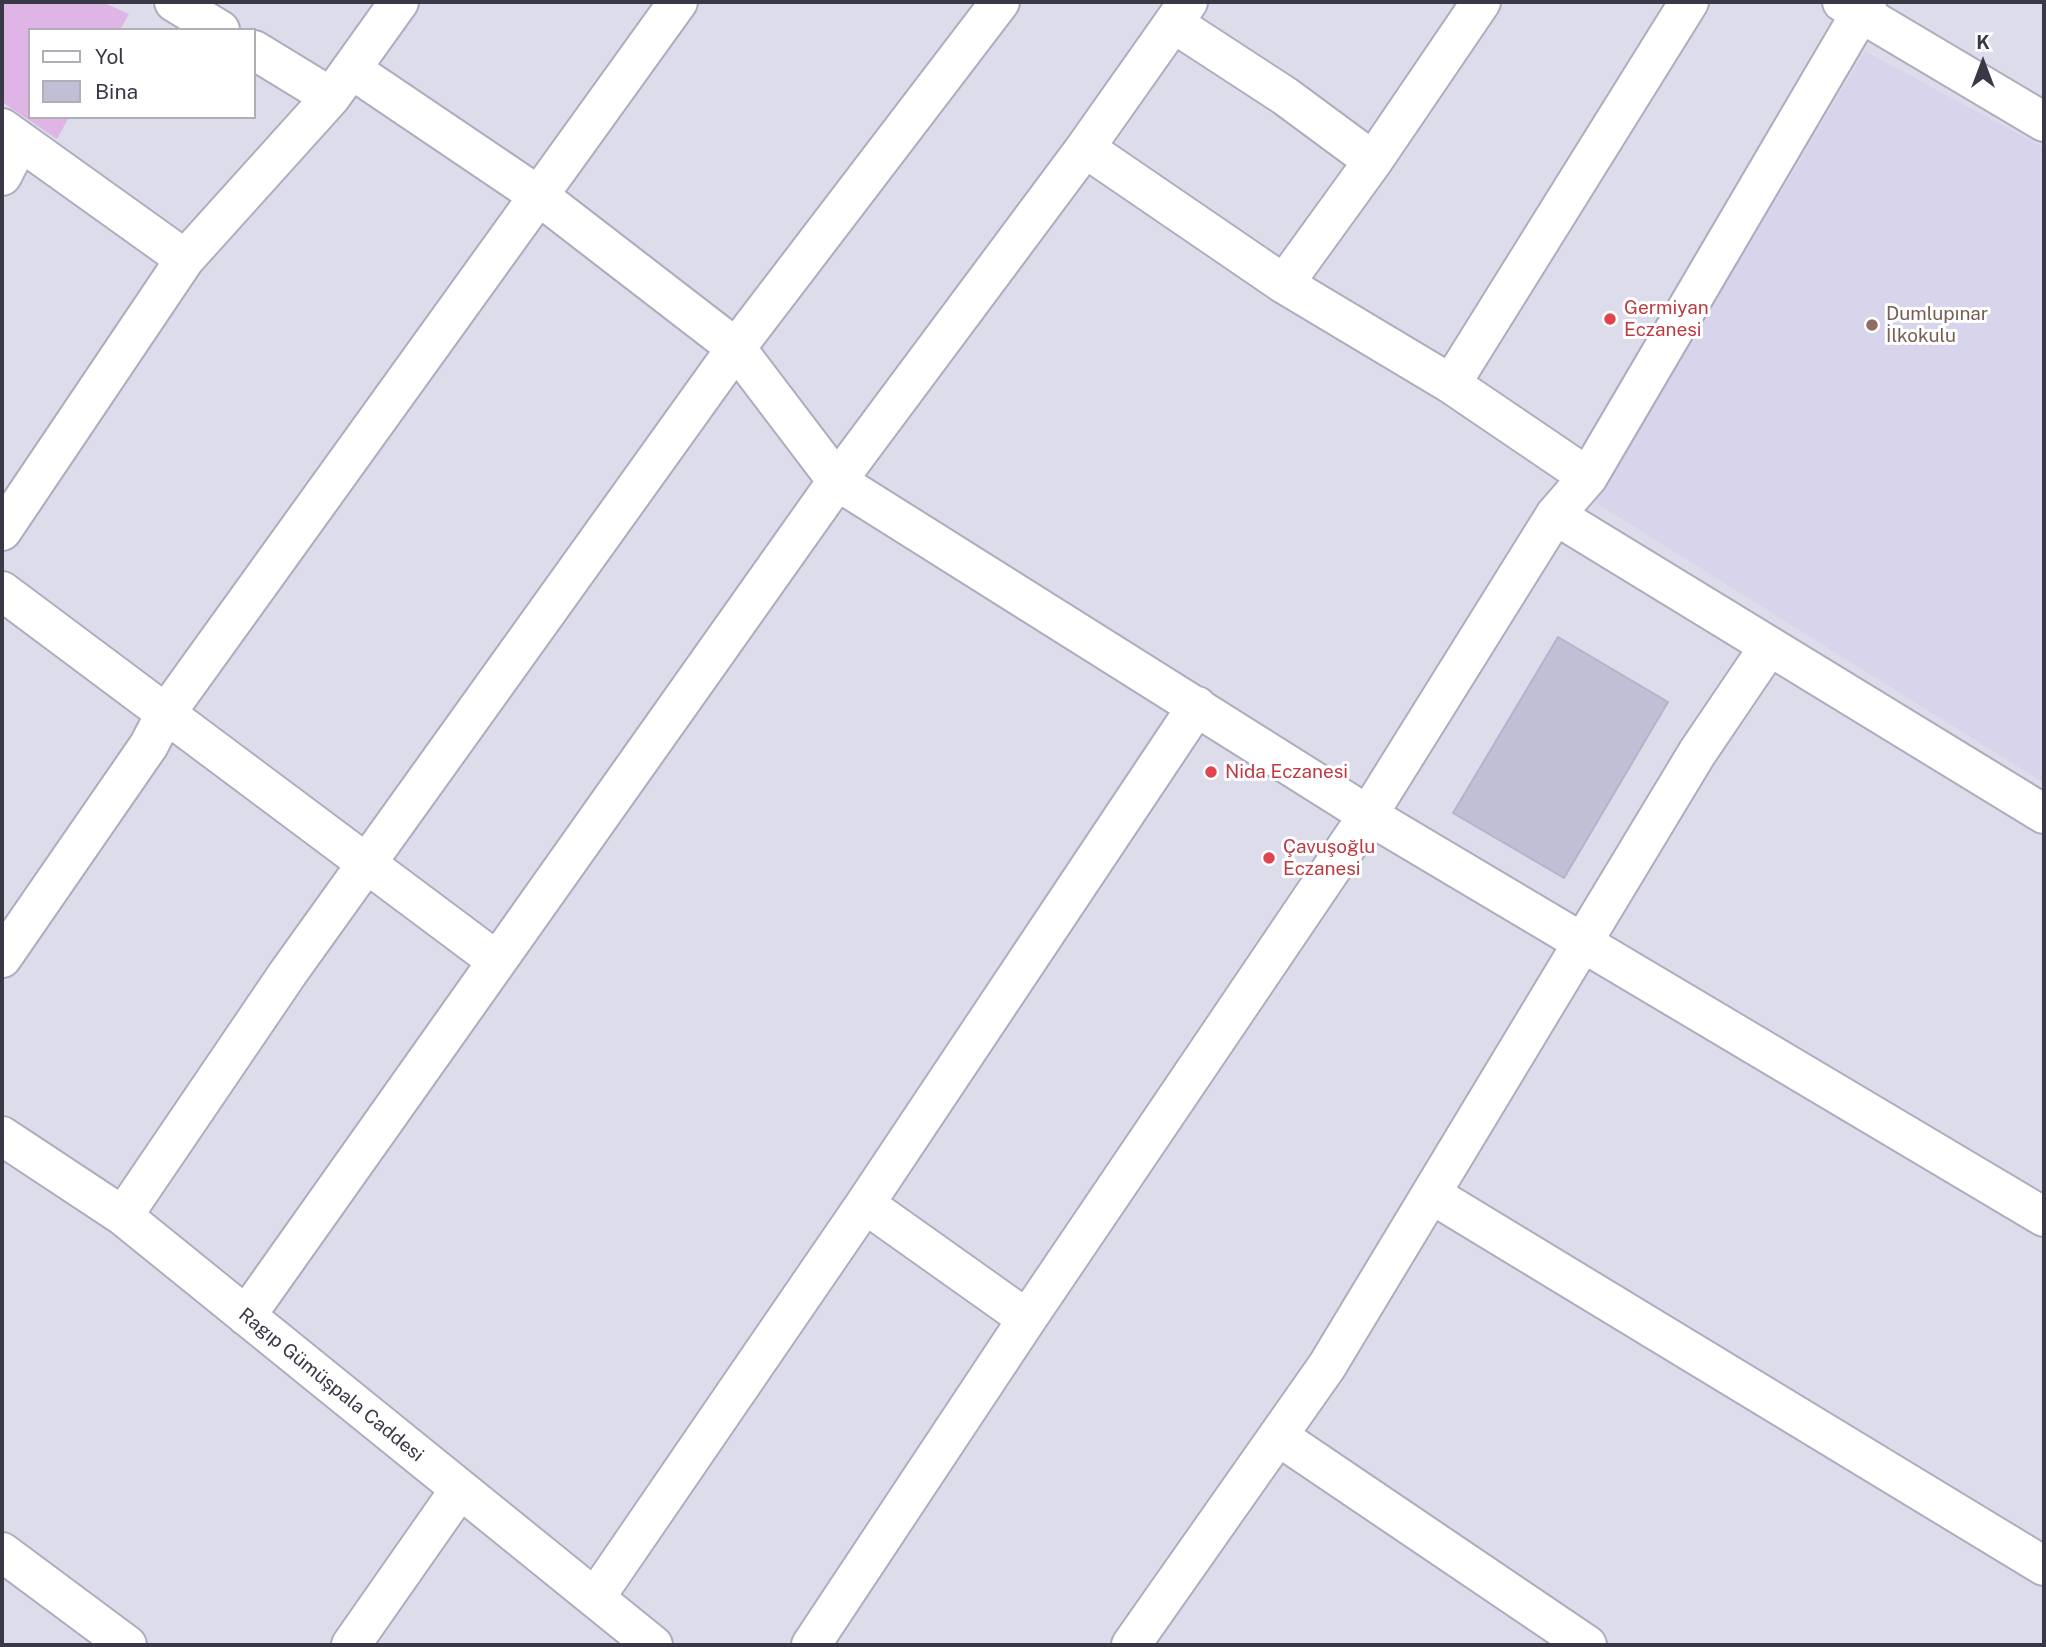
<!DOCTYPE html>
<meta charset="utf-8">
<style>
body{margin:0}
#map{position:relative;width:2046px;height:1647px;overflow:hidden;background:#ebe9f4;font-family:"Public Sans",sans-serif}
canvas{display:block}
.frame{position:absolute;inset:0;border:4px solid #383847;pointer-events:none}
.legend{position:absolute;left:28px;top:28px;width:228px;height:91px;box-sizing:border-box;background:#fff;border:2px solid #afafb5;margin:0;padding:9px 12px;list-style:none;font-size:21px;color:#383847}
.legend li{display:flex;align-items:center;gap:14px;height:35px}
.legend b{width:35px;border:2px solid #afafb5}
.north{position:absolute;left:1948px;top:28px;width:70px;height:70px;-webkit-text-stroke:5px #fff;paint-order:stroke;rotate:0deg;font-size:19px;font-weight:700;line-height:28px;text-align:center;color:#383847}
.north::after{content:'';display:block;margin:auto;width:24px;height:32px;background:#383847;clip-path:polygon(50% 0,100% 100%,50% 72%,0 100%)}
</style>
<div id="map">
<canvas width="2046" height="1647"></canvas>
<div class="frame"></div>
<ul class="legend">
<li><b style="height:9px;background:#fff"></b>Yol</li>
<li><b style="height:19px;background:#c0bfd5"></b>Bina</li>
</ul>
<div class="north">K</div>
</div>
<script>
const c = document.querySelector('canvas').getContext('2d');
c.lineJoin = 'round';
function paint(path, color) { c.fillStyle = color; c.fill(path, 'evenodd'); }
function trace(path, color, width, dash) { c.strokeStyle = color; c.lineWidth = width; c.lineCap = dash ? 'butt' : 'round'; c.setLineDash(dash || []); c.stroke(path); }
function label(font, color, halo, rows, align = 'center') {
  c.font = font + ' "Public Sans",sans-serif'; c.lineWidth = 6; c.setLineDash([]); c.textBaseline = 'middle'; c.strokeStyle = halo; c.fillStyle = color; for (const [text, x, y, turn = 0] of rows) {
    c.save(); c.translate(x, y); c.rotate((+turn || 0) * Math.PI / 180); c.textAlign = isNaN(turn) ? turn : align; if (halo) c.strokeText(text, 0, 0); c.fillText(text, 0, 0); c.restore();
  }
}
paint(new Path2D(`
 M2 2H2044V1645H2ZM30 30H254V117H30Z`), '#dddceb');
paint(new Path2D(`
 M1865 51 2044 148V783L1595 502Z`), '#d8d4ec');
paint(new Path2D(`
 M2 2H102L129 14 120 30H30V117H69L57 139 2 102Z`), '#dfb5e5');
const building = new Path2D(`
 M1558 637 1668 702 1564 878 1453 813Z`);
paint(building, '#c0bfd5');
trace(building, '#b4b3cf', 2);
const minor = new Path2D(`
 M174 2 220 30
 M1842 2 2044 122
 M1173 23 1285 96 1373 161 1481 2
 M254 50 331 97
 M351 69 539 196 736 348 837 481 1368 815 2044 1217
 M2 128 185 259
 M1085 148 1284 284 1451 384 1588 477
 M2 176 20 141
 M1284 284 1373 161
 M1451 384 1689 2
 M1555 515 2044 814
 M2 531 185 259 331 97 399 2
 M2 591 497 961
 M2 958 149 745 164 716 678 2
 M2 1136 123 1216 653 1645
 M1431 1194 2044 1566
 M865 1204 1027 1319
 M123 1216 288 973 736 348 1000 2
 M246 1316 837 481 1085 148 1188 2
 M1278 1436 1587 1645
 M2 1552 127 1645
 M595 1598 865 1204 1197 706
 M351 1645 460 1489
 M811 1645 1027 1319 1368 815 1555 515 1588 477 1867 2
 M1131 1645 1327 1366 1697 753 1768 648`);
trace(minor, '#aeacbf', 42);
trace(minor, '#fff', 38);
for (const [x, y, r, color] of [
 [1610,319,7,"#e0444e"],
 [1872,325,7,"#8d6e63"],
 [1211,772,7,"#e0444e"],
 [1269,858,7,"#e0444e"]
]) { const dot = new Path2D(); dot.arc(x, y, r, 0, 2 * Math.PI); c.fillStyle = color; c.fill(dot); trace(dot, '#fff', 2.5); }
label('19px', '#be3a42', '#fff', [
 ["Germiyan",1624,308],
 ["Eczanesi",1624,330],
 ["Nida Eczanesi",1225,772],
 ["Çavuşoğlu",1283,847],
 ["Eczanesi",1283,869]
], 'left');
label('19px', '#785e54', '#fff', [
 ["Dumlupınar",1886,314],
 ["İlkokulu",1886,336]
], 'left');
label('19px', '#383847', '#fff', [
 ["Ragıp Gümüşpala Caddesi",331,1385,39]
]);
</script>
